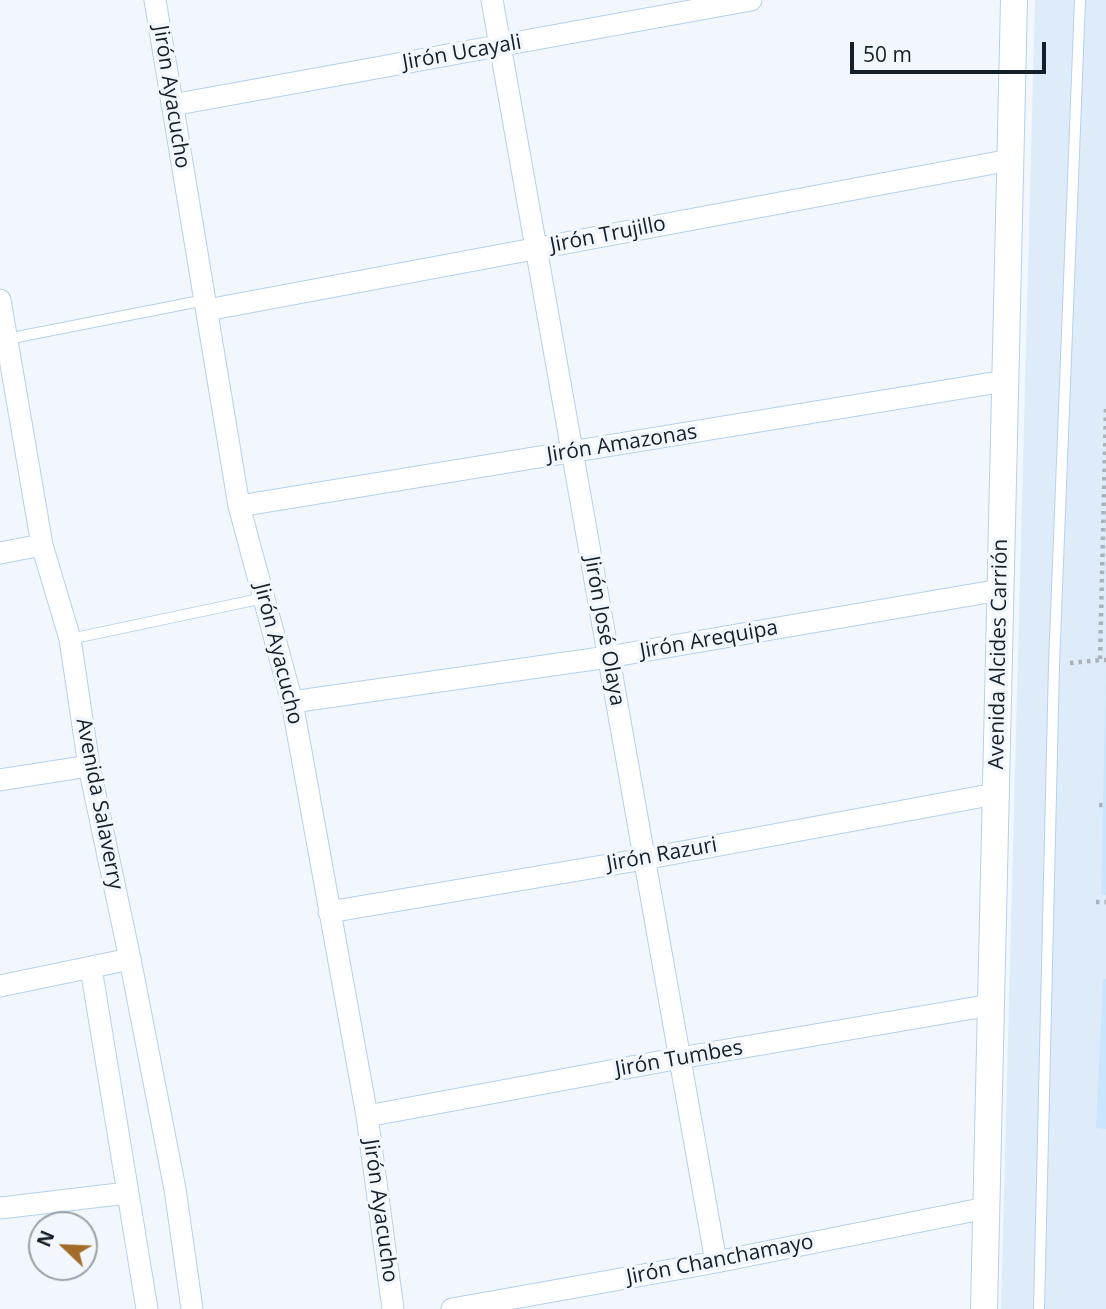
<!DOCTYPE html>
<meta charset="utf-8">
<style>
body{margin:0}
#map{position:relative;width:1106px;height:1309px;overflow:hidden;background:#f1f7fc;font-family:"Open Sans",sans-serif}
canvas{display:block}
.north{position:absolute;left:28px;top:1211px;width:70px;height:70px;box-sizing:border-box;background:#f1f7fc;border:2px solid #99a1a8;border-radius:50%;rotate:293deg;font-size:19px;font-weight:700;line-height:28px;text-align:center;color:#141f29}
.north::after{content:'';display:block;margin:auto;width:24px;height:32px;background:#a46b29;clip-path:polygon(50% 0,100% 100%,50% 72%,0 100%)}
.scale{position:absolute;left:850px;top:42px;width:196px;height:32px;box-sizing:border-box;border:4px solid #141f29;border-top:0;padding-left:9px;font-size:21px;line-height:24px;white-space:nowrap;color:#141f29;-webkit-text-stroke:5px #f1f7fc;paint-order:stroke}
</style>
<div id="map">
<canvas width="1106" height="1309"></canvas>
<div class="north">N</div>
<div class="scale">50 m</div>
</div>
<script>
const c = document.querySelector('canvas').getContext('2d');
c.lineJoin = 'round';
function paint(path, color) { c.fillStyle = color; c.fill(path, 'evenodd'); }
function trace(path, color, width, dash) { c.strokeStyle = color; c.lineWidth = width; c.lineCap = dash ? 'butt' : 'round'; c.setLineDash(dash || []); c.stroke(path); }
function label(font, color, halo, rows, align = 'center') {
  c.font = font + ' "Open Sans",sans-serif'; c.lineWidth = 7; c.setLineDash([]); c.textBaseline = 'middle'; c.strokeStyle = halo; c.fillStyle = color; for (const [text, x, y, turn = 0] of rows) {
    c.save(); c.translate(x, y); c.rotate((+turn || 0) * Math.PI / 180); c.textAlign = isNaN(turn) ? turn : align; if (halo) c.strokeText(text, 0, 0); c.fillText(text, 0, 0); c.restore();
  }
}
paint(new Path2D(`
 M1035 0H1106V1309H1001Z`), '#deecfa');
paint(new Path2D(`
 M1106 668V895H1101Z
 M1103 979H1106V1129L1096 1128Z`), '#cbe5fc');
const service = new Path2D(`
 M7 339 205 300
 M70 639 264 598
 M1039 1309 1054 665 1080 0`);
const minor = new Path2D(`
 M155 0 239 506 292 702 367 1116 393 1309
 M492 0 716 1262
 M172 105 751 0
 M0 300 42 545 70 639 89 766 130 959 175 1189 192 1309
 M207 310 1010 160
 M239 506 1005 381
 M0 553 42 545
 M292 702 608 657 1000 590
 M0 780 89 766
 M329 912 644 859 995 794
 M91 968 147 1309
 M0 986 130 959
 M367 1116 680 1058 991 1005
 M0 1208 127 1193
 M452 1309 716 1262 986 1208`);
const tertiary = new Path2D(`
 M984 1309 1014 0`);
trace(service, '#b4d1ec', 12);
trace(minor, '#b4d1ec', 23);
trace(tertiary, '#b4d1ec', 28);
trace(new Path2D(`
 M1106 409 1100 660H1106
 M1070 663 1100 660
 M1099 805H1106
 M1096 902H1106`), '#abb2b9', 4.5, [3.5, 5]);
trace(service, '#fff', 10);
trace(minor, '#fff', 21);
trace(tertiary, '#fff', 26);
label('21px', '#141f29', '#f1f7fc', [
 ["Jirón Ucayali",462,53,-10],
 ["Jirón Ayacucho",171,97,81],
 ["Jirón Trujillo",608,235,-11],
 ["Jirón Amazonas",622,444,-9],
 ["Jirón José Olaya",604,631,80],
 ["Jirón Arequipa",709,640,-10],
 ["Jirón Ayacucho",278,654,76],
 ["Avenida Alcides Carrión",999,654,-89],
 ["Avenida Salaverry",99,804,79],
 ["Jirón Razuri",662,855,-10],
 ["Jirón Tumbes",679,1059,-10],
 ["Jirón Ayacucho",380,1211,82],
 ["Jirón Chanchamayo",720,1260,-11]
]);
</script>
